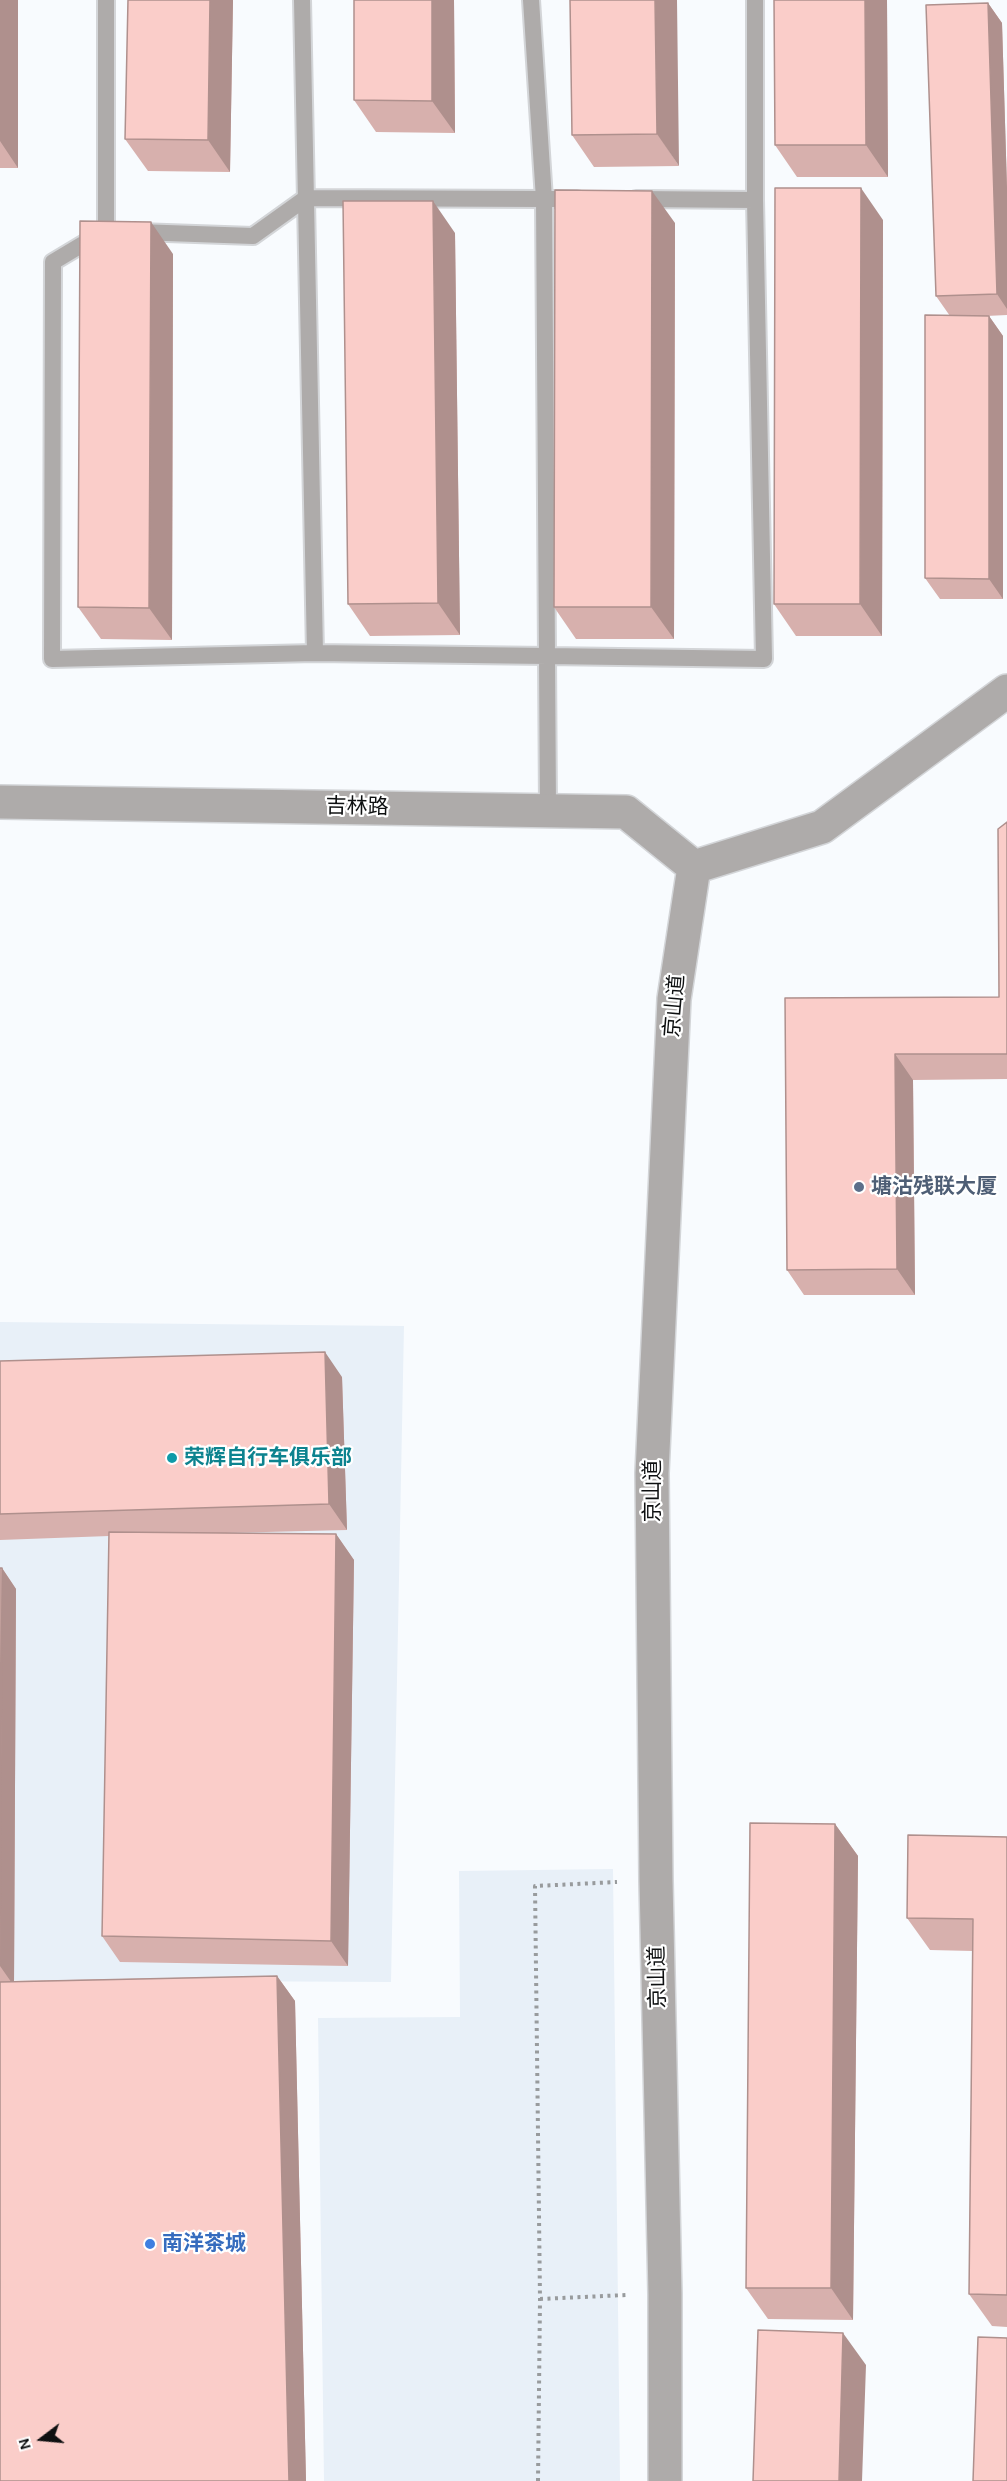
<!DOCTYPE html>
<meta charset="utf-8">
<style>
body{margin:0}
#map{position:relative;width:1007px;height:2481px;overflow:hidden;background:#f8fbfe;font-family:Karla,sans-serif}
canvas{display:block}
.north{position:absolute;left:12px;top:2409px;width:60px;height:60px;-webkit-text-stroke:4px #fff;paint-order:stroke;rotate:254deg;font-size:16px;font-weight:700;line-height:24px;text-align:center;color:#0e1011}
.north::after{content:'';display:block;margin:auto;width:21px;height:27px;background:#0e1011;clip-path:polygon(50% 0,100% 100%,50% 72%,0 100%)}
</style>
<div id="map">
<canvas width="1007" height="2481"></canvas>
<div class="north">N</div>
</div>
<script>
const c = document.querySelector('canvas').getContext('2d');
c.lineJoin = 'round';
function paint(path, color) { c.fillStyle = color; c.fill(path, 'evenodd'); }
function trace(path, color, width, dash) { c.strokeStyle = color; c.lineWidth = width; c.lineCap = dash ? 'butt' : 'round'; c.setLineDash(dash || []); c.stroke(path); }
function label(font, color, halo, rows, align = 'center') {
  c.font = font + ' Karla,"Noto Sans SC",sans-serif'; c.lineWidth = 4.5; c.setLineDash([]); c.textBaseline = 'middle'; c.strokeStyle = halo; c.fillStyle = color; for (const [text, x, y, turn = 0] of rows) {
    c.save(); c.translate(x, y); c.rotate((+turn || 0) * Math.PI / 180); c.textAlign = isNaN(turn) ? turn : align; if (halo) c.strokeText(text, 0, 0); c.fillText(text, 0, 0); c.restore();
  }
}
paint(new Path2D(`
 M0 1322 404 1326 391 1982 0 1980Z
 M613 1869 620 2481H324L318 2018 460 2017 459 1871Z`), '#e8f0f8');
const service = new Path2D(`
 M106 0V230
 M302 0 315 653
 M636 199 755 200
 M138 232 253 236 306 198 544 199 531 0
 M98 235 53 262 52 659 315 653 547 656 544 199H577
 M548 810 547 656 764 659 755 200V0`);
const tertiary = new Path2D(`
 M0 802 626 812 694 867
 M665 2481V2294L656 1881 652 1473 674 999 694 867 822 827 1007 691`);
trace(service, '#d3d5d8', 20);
trace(tertiary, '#d3d5d8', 36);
trace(new Path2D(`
 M540 2299 626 2295
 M538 2481 540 2299 535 1886 617 1882`), '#989b9d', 4, [3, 4.5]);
trace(service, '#aeabaa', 16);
trace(tertiary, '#aeabaa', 33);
paint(new Path2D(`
 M0 0H18V168H0Z
 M128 0H233L230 172 148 171 125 139Z
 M354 0H454L455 133 376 132 354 100Z
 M570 0 679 166 594 167 572 135Z
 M774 0H887L888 177H797L775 145Z
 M988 3 1002 23 1007 188V315L986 316H989L1003 336V599H940L925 578 950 316 936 296Z
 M883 220 882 636H796L774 604Z
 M675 223 674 639H576L554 607Z
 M455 233 460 635 370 636 348 604Z
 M173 254 172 640 101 639 78 607Z
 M1007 822V1079L913 1080 915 1295H804L787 1270 785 998 999 997Z
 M0 1361 342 1377 347 1530 225 1533 336 1534 354 1560 348 1966 120 1962 102 1936 109 1536 0 1540Z
 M0 1568H2L16 1589 14 1981 277 1976 295 2001 306 2481H0Z
 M835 1824 858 1856 853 2320 768 2319 746 2288Z
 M1007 1837V2327L992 2326 969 2294 973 1951 930 1950 907 1918Z`), '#d7b0ad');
paint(new Path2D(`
 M0 0H18V168L0 141Z
 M210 0H233L230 172 208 140Z
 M432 0H454L455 133 432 101Z
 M655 0H677L679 166 657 134Z
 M865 0H887L888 177 866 145Z
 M988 3 1002 23 1007 188V309L997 294Z
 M861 188 883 220 882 636 860 604Z
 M652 191 675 223 674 639 651 607Z
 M433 201 455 233 460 635 438 603Z
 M151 222 173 254 172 640 149 608Z
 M989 316 1003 336V599L989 579Z
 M895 1054 913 1080 915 1295 897 1269Z
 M325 1352 342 1377 347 1530 329 1504Z
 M336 1534 354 1560 348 1966 331 1941Z
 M2 1568 16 1589 14 1986 0 1966Z
 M835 1824 858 1856 853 2320 831 2288Z
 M277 1976 295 2001 306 2481H289Z
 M843 2333 866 2365 862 2481H839Z`), '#af908d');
const building = new Path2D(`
 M128 0H210L208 140 125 139Z
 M354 0H432V101L354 100Z
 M570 0H655L657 134 572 135Z
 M774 0H865L866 145H775Z
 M988 3 997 294 936 296 926 5Z
 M775 188H861L860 604H774Z
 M555 190 652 191 651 607H554Z
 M343 201H433L438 603 348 604Z
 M80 221 151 222 149 608 78 607Z
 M925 315 989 316V579L925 578Z
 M1007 822V1054H895L897 1269 787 1270 785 998 999 997 998 829Z
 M325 1352 329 1504 0 1514V1361Z
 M109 1532 336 1534 331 1941 102 1936Z
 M0 1568H2L0 1960Z
 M750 1823 835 1824 831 2288H746Z
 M908 1835 1007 1837V2295L969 2294 973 1919 907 1918Z
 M277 1976 289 2481H0V1982Z
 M758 2330 843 2333 839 2481H753Z
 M978 2337 1007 2338V2481H973Z`);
paint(building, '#facdc9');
trace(building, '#af908d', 1.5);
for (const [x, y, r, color] of [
 [859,1187,6,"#5c6f8a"],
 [172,1458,6,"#0f9aa8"],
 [150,2244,6,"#3f7fe0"]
]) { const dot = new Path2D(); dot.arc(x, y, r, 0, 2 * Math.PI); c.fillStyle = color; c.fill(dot); trace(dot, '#fff', 2); }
label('21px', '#0e1011', '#fff', [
 ["吉林路",357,807,1],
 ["京山道",675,1006,-85],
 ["京山道",653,1491,-90],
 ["京山道",658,1977,-91]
]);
label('bold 21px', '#4e5e75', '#fff', [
 ["塘沽残联大厦",871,1187]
], 'left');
label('bold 21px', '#0d838f', '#fff', [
 ["荣辉自行车俱乐部",184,1458]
], 'left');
label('bold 21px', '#366cbe', '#fff', [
 ["南洋茶城",162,2244]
], 'left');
</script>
